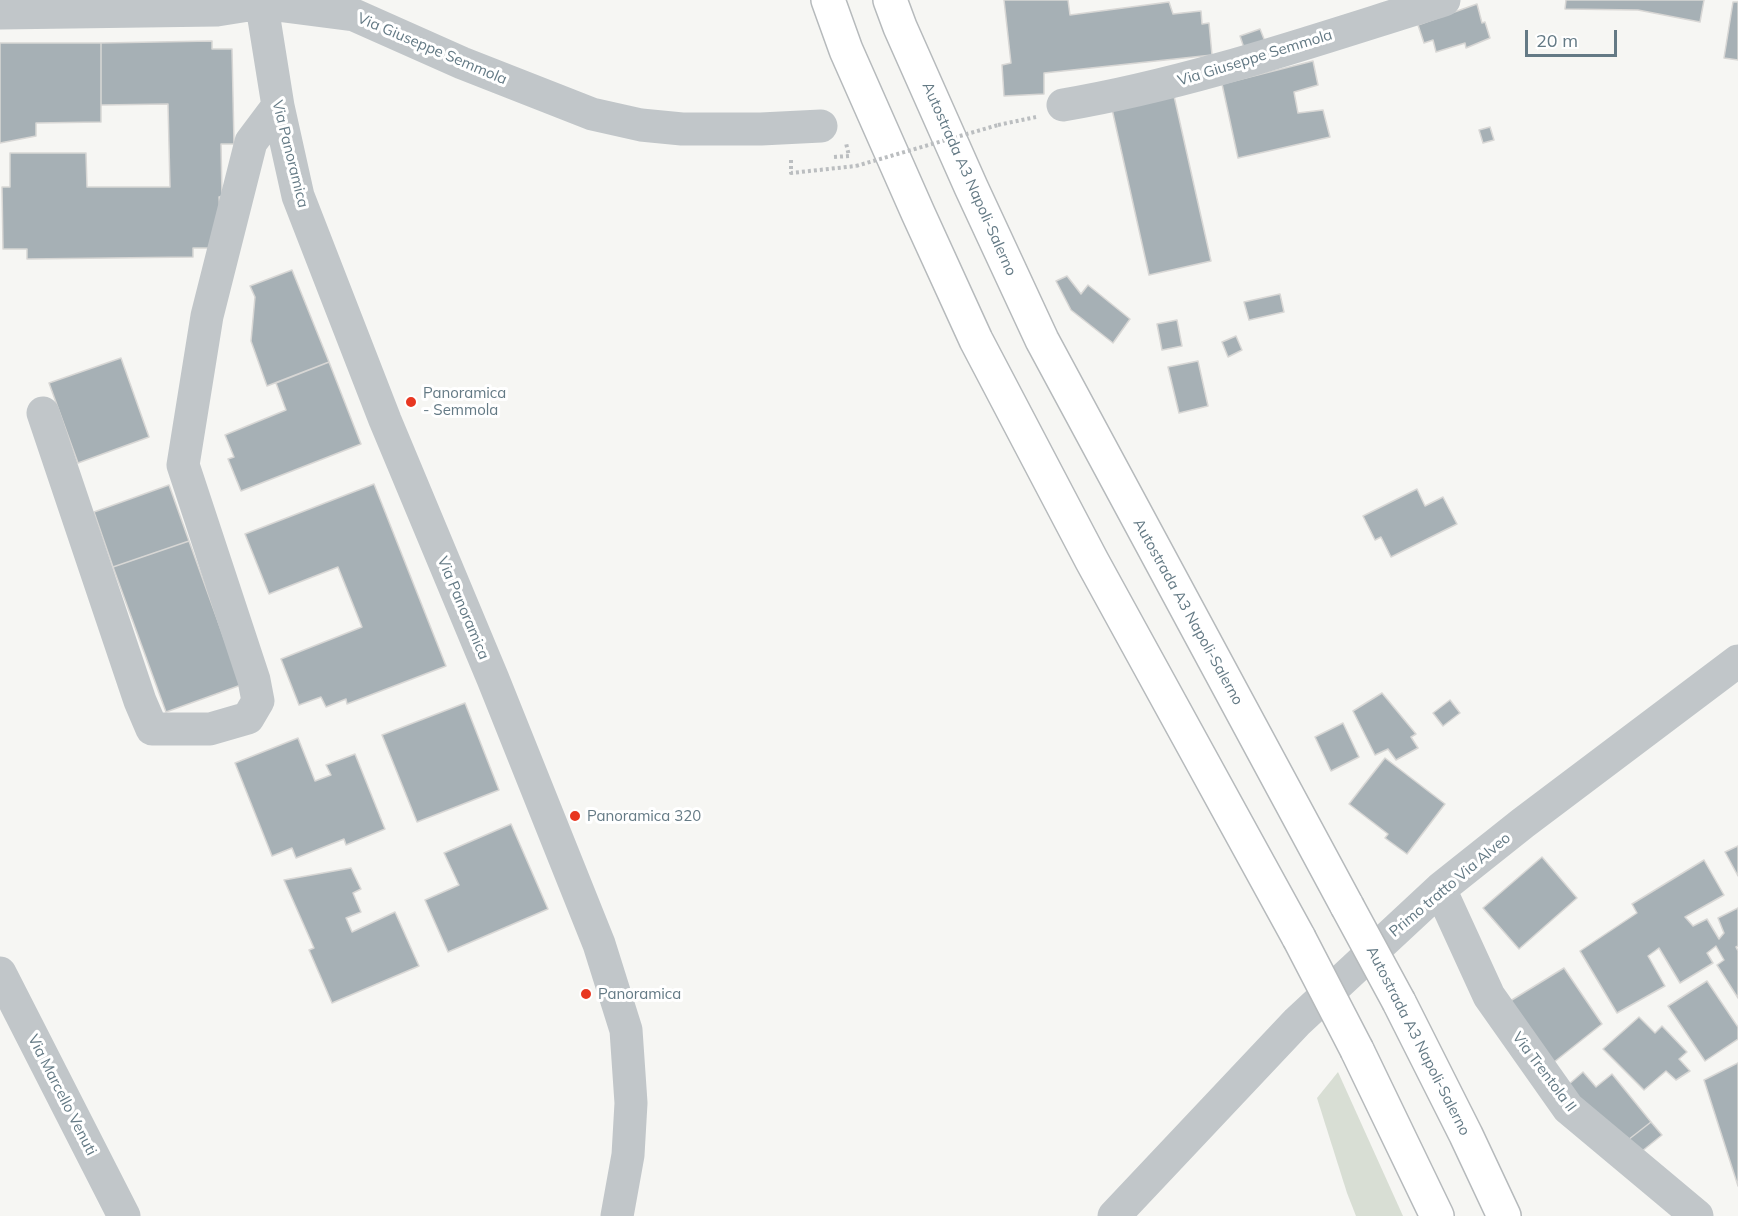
<!DOCTYPE html>
<style>
body{margin:0}
#map{position:relative;width:1738px;height:1216px;overflow:hidden;background:#f6f6f3;font-family:Mulish,sans-serif}
canvas{display:block}
.scale{position:absolute;left:1525px;top:30px;width:92px;height:27px;box-sizing:border-box;border:3px solid #647a85;border-top:0;padding-left:8px;font-size:18px;line-height:21px;white-space:nowrap;color:#647a85;-webkit-text-stroke:4px #fff;paint-order:stroke}
</style>
<div id="map">
<canvas width="1738" height="1216"></canvas>
<div class="scale">20 m</div>
</div>
<script>
const c = document.querySelector('canvas').getContext('2d');
c.lineJoin = 'round';
function paint(path, color) { c.fillStyle = color; c.fill(path, 'evenodd'); }
function trace(path, color, width, dash) { c.strokeStyle = color; c.lineWidth = width; c.lineCap = dash ? 'butt' : 'round'; c.setLineDash(dash || []); c.stroke(path); }
function label(font, color, halo, rows, align = 'center') {
  c.font = font + ' Mulish,sans-serif'; c.lineWidth = 6; c.setLineDash([]); c.textBaseline = 'middle'; c.strokeStyle = halo; c.fillStyle = color; for (const [text, x, y, turn = 0] of rows) {
    c.save(); c.translate(x, y); c.rotate((+turn || 0) * Math.PI / 180); c.textAlign = isNaN(turn) ? turn : align; if (halo) c.strokeText(text, 0, 0); c.fillText(text, 0, 0); c.restore();
  }
}
paint(new Path2D(`
 M1338 1072 1403 1216H1356L1347 1193 1317 1098Z`), '#d8ded4');
const building = new Path2D(`
 M1004 0H1068L1070 15 1169 2 1173 14 1201 11 1202 24 1209 23 1212 55 1044 73V94L1004 96 1002 65 1011 63Z
 M1566 0H1704L1700 22 1638 10 1565 9Z
 M1733 2H1738V60L1724 58Z
 M1477 4 1482 23 1485 22 1490 38 1466 48 1465 43 1436 52 1433 40 1424 43 1418 25Z
 M1260 29 1266 44 1245 51 1240 36Z
 M212 41V49H232L234 144H221L222 196 219 197 220 214 213 248H193V257L27 259V249H3L2 187H10V153H86L87 187H170L168 104 101 105V43Z
 M0 43H101V122L36 123V136L0 143Z
 M1313 61 1318 85 1294 92 1298 113 1323 110 1330 137 1238 158 1222 84Z
 M1174 96 1211 261 1149 275 1112 109Z
 M1490 127 1494 140 1483 143 1479 130Z
 M292 270 329 362 267 386 251 341 255 297 250 286Z
 M1067 276 1081 294 1088 285 1130 319 1113 343 1071 310 1056 281Z
 M1280 294 1284 312 1249 320 1244 302Z
 M1177 320 1182 346 1162 350 1157 324Z
 M1236 336 1242 350 1228 357 1222 342Z
 M121 358 149 437 78 463 49 383Z
 M1198 361 1208 406 1179 413 1168 367Z
 M329 362 361 444 241 491 228 459 234 457 225 435 286 410 276 383Z
 M374 484 446 666 347 704 346 699 326 707 321 697 299 705 281 659 362 627 338 567 269 594 245 534Z
 M169 485 189 541 113 567 94 512Z
 M1417 489 1425 506 1443 497 1457 524 1391 557 1381 537 1375 540 1363 516Z
 M189 541 241 685 166 712 113 567Z
 M1382 693 1416 734 1411 737 1418 748 1396 760 1388 749 1375 755 1353 711Z
 M1450 700 1460 713 1443 726 1433 713Z
 M465 703 499 790 417 822 382 735Z
 M1343 723 1359 757 1331 771 1315 737Z
 M298 738 315 781 331 775 326 765 355 754 385 829 346 845 344 839 296 858 292 848 272 856 235 763Z
 M1385 758 1445 804 1407 854 1385 838 1388 834 1349 804Z
 M511 824 548 909 448 952 425 900 459 885 444 853Z
 M1738 846V876L1725 852Z
 M1542 857 1577 898 1519 949 1483 908Z
 M1704 860 1724 895 1685 917 1693 926 1707 919 1719 939 1724 933 1718 918 1738 908V946L1736 947 1738 951V998L1717 965 1724 960 1716 946 1707 953 1713 963 1680 983 1659 948 1648 956 1665 986 1617 1013 1580 951 1637 913 1632 904Z
 M351 868 361 889 353 893 361 912 346 918 352 932 395 912 419 966 332 1003 309 950 314 948 284 880Z
 M1564 968 1602 1024 1549 1066 1507 1003Z
 M1707 981 1738 1027V1039L1705 1061 1668 1006Z
 M1639 1017 1655 1033 1662 1026 1687 1052 1679 1059 1690 1071 1676 1080 1666 1071 1644 1090 1603 1049Z
 M1738 1063V1186L1704 1080Z
 M1583 1072 1596 1087 1612 1074 1651 1122 1619 1147 1568 1085Z
 M1651 1122 1662 1135 1631 1160 1619 1147Z`);
paint(building, '#a6b0b5');
trace(building, '#d8d7d5', 1.5);
const highway = new Path2D(`
 M828 0 846 50 918 213 976 340 1092 561 1299 938
 M890 0 900 27 971 187 1042 340 1347 906
 M1399 1002 1466 1135 1504 1216
 M1357 1050 1437 1216`);
trace(highway, '#b6babc', 36);
trace(new Path2D(`
 M998 125 1036 117
 M834 157 849 156 846 143
 M791 160V173L856 166`), '#bbbec0', 4, [3, 3]);
trace(new Path2D(`
 M261 0 278 106 298 196 385 420 493 679 599 944 626 1030 631 1103 628 1155 617 1216
 M0 13 217 10 261 3 354 15 462 63 592 114 641 125 682 129H761L821 126
 M1063 105C1193 83 1318 39 1444 0
 M43 413 140 701 152 729H210L248 718 258 701 254 680 183 465 207 316 251 142 278 106
 M1440 889 1489 996 1568 1108 1697 1216
 M0 973 124 1216
 M1114 1216 1297 1022 1440 889 1523 823 1738 661`), '#c1c6c9', 33);
trace(highway, '#fff', 33);
const highwayBridge = new Path2D(`
 M1347 906 1399 1002
 M1299 938 1357 1050`);
trace(highwayBridge, '#b6babc', 36, []);
trace(new Path2D(`
 M856 166 998 125`), '#bbbec0', 4, [3, 3]);
trace(highwayBridge, '#fff', 33);
for (const [x, y, r, color] of [
 [411,402,6,"#e83721"],
 [575,816,6,"#e83721"],
 [586,994,6,"#e83721"]
]) { const dot = new Path2D(); dot.arc(x, y, r, 0, 2 * Math.PI); c.fillStyle = color; c.fill(dot); trace(dot, '#fff', 2); }
label('15px', '#647a85', '#fff', [
 ["Via Giuseppe Semmola",432,49,23],
 ["Via Giuseppe Semmola",1255,58,-17],
 ["Via Panoramica",290,154,76],
 ["Autostrada A3 Napoli-Salerno",969,179,66],
 ["Via Panoramica",463,608,67],
 ["Autostrada A3 Napoli-Salerno",1188,612,61],
 ["Primo tratto Via Alveo",1450,885,-40],
 ["Autostrada A3 Napoli-Salerno",1418,1041,63],
 ["Via Trentola II",1544,1072,53],
 ["Via Marcello Venuti",62,1095,63]
]);
label('15px', '#647a85', '#fff', [
 ["Panoramica",423,393],
 ["- Semmola",423,410],
 ["Panoramica 320",587,816],
 ["Panoramica",598,994]
], 'left');
</script>
